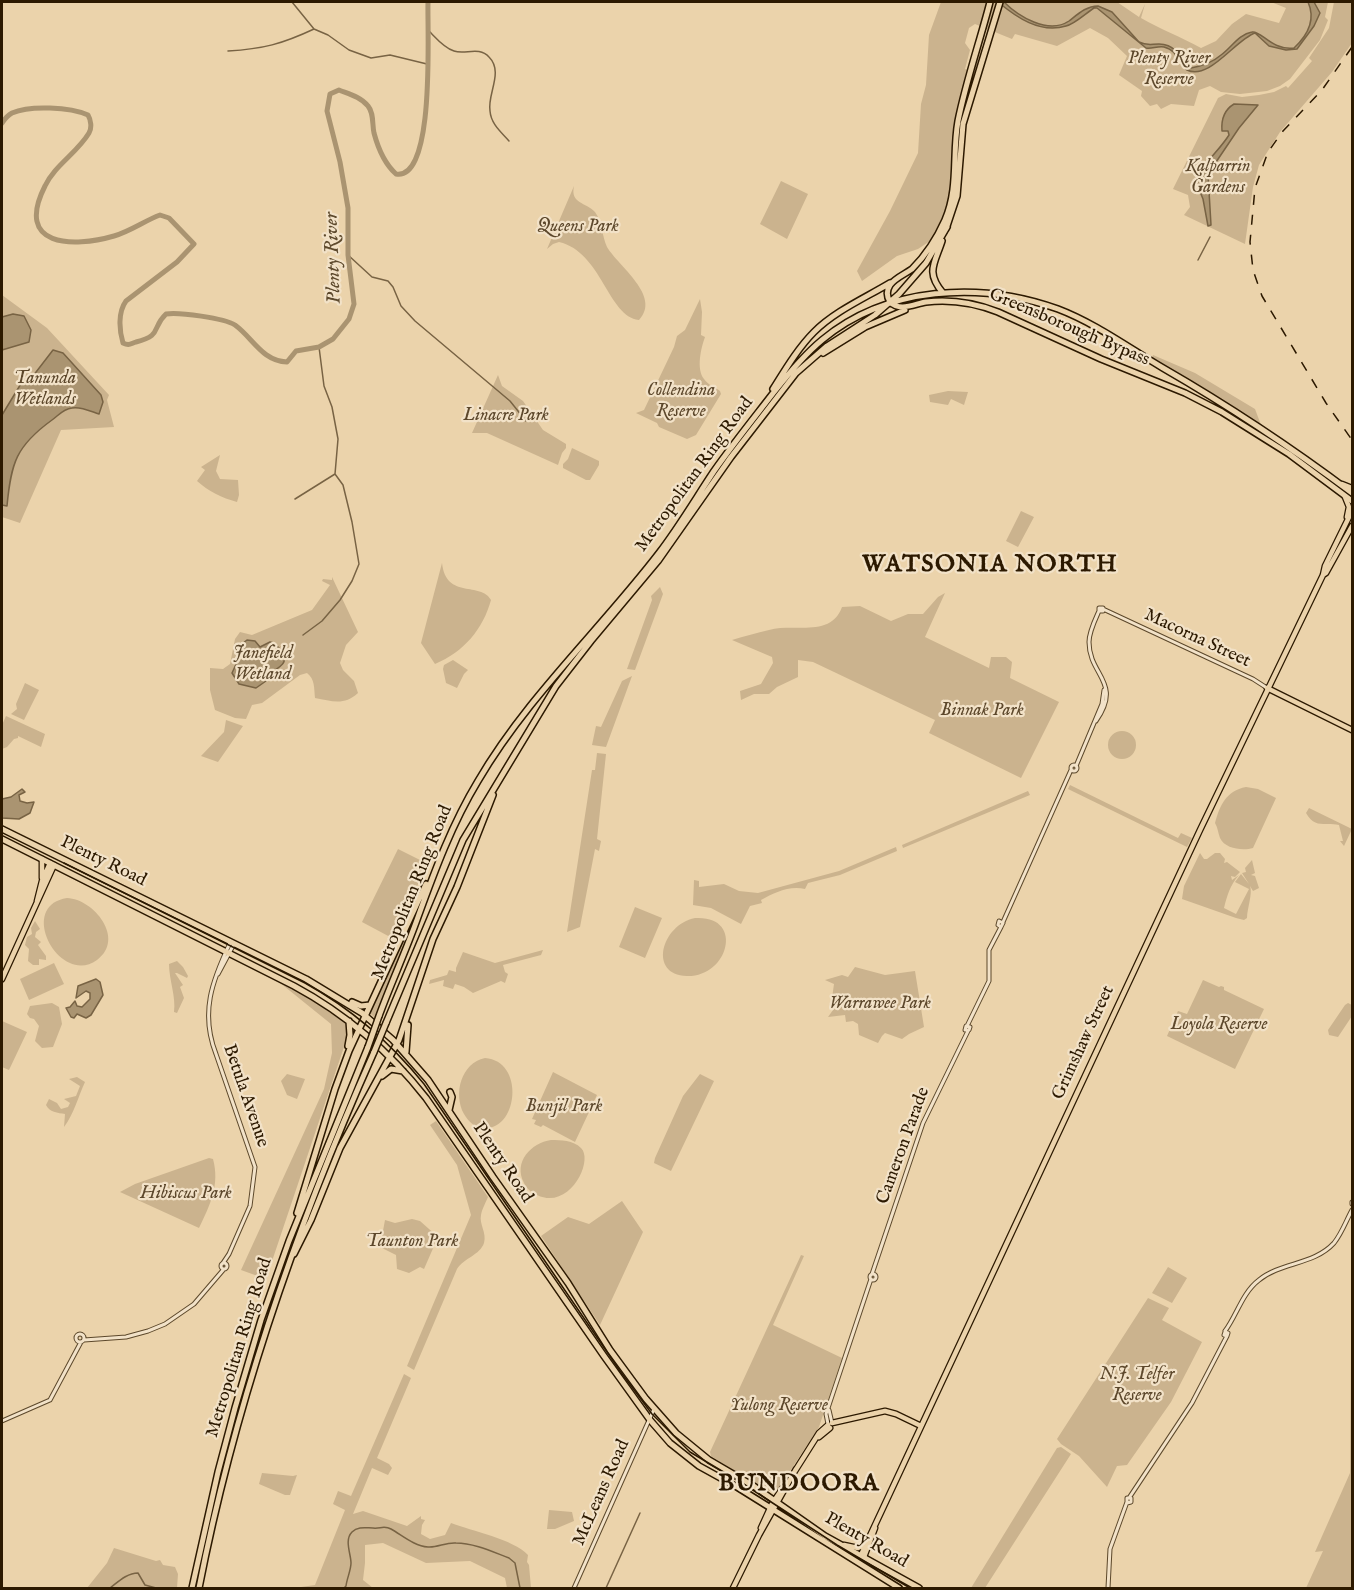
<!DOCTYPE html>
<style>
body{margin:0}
#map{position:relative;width:1354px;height:1590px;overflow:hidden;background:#ebd3ab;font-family:"IM FELL English",serif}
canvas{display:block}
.frame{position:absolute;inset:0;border:3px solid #2c1900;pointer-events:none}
</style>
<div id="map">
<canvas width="1354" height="1590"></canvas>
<div class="frame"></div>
</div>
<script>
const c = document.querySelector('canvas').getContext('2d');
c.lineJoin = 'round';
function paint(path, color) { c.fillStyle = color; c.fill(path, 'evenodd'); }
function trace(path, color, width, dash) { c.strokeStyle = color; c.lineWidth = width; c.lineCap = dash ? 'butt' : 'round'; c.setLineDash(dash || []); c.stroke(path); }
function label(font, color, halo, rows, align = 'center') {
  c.font = font + ' "IM FELL English",serif'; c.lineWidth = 4.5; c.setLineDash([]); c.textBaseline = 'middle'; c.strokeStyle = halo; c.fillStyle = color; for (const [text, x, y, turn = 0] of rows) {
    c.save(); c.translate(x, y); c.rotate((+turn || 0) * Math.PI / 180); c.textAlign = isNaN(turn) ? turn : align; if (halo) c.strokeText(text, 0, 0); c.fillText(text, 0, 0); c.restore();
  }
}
paint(new Path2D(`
 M941 2H1117L1139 17 1145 4 1141 18C1160 29 1181 37 1201 48L1216 41 1232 24 1246 14 1279 23 1286 8 1271 2H1328L1325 17 1328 20 1320 40 1290 79 1280 86 1267 91 1240 94 1221 92 1210 86 1199 90 1194 106 1171 104 1161 109 1157 104 1150 106 1141 96 1142 91 1119 75 1127 56 1108 38 1090 28 1057 46 1015 34 1012 39 975 24 969 28 965 43 970 50 965 69 968 70 961 97 949 199 943 219 930 241 918 249 897 256 862 281 857 271 890 211 918 153 921 104 926 85 929 35Z
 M1334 2H1350L1352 5V43L1332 72 1280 132 1259 165 1253 187 1245 244 1184 215 1190 207 1188 195 1173 189 1218 98 1226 94 1242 97 1259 95 1274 92 1286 86 1288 88 1312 61 1309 58 1329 28Z
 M781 181 808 194 787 239 760 224Z
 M574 186C570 204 586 202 595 212 602 221 602 236 607 247 618 266 662 296 639 320 608 317 602 252 559 242L553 244 547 249Z
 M2 295 47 328 109 395 107 400 114 427 61 430 20 523 2 517Z
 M700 299 702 312 701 335 705 337C701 348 696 369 704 379 708 385 715 387 720 391L721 394 696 435 687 439 659 427 657 423 636 413 644 410 674 347 677 336 685 330Z
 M1153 355 1195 373 1255 409 1261 425 1215 395 1152 358Z
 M498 375 502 386 523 401 543 430 566 444V448L562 453 558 465 487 433H472Z
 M948 391 968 392 964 405 951 399 948 405 930 402 929 395Z
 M572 448 599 461V465L590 480H586L563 468V464L568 459Z
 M220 455 216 471 220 479 238 480 239 495 237 502C222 498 208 491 197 481L205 470 201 467Z
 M1021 511 1034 517 1018 547 1006 541Z
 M442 563C446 600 481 581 491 600 483 629 464 652 435 664L421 643Z
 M332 577 358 632 346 645 340 663 343 670 354 681 358 693C344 706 332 701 315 698 314 688 315 679 307 673L300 675 262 703 252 705 246 719 235 718 215 710 210 690V668L223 669 230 664 235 639 240 632 252 635 312 610 330 585 322 581 323 579 332 580Z
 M660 587 663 594 635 670 627 669 652 600 651 596Z
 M945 593 925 637 989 668 991 657H1006L1012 662 1010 678 1059 702 1021 778 929 733 935 720 813 662 798 660V677L777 687 769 694H754L741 700 740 691 761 684 773 663 772 657 732 640C744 636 757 633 769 630 794 623 831 638 842 607L860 606 891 621 908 614H923L938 597Z
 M453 660 468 670 464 674 457 688 446 683 443 669 444 665Z
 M632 676 606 747 592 745 596 726 601 727 622 681Z
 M25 683 39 690 24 720 11 714 17 709 16 704Z
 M6 716 45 734 41 747 18 736V738L14 739 7 747 2 749V725Z
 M226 720 243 726 218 762 201 756 224 732Z
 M1108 745a14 14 0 1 1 28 0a14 14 0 1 1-28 0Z
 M597 753 606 754 597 839 601 841 599 851 595 849 580 927 567 932 592 770H595Z
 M1070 785 1178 838 1181 833 1192 838 1187 847 1068 789Z
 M1246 787 1258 789 1276 798 1253 848C1243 851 1225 849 1220 838 1218 833 1218 828 1215 823 1220 805 1226 791 1246 787Z
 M1028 791 1030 795 903 848 902 845Z
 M1309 808 1352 829 1344 846 1340 841H1343L1339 825C1325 822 1315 829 1306 813Z
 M896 847 897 851 840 875 808 883 805 889C790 885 773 893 761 900L762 903 750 906 741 924 711 908 693 905 694 880 699 881V887L724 884 739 891 758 893 839 871Z
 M398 849 428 864 392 938 362 922Z
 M1200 853 1204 859H1207L1215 853H1220L1225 859 1224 863 1227 862 1240 872 1235 877 1231 876 1232 880 1239 875C1230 885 1227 896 1224 908L1236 914 1249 889 1235 882 1241 874 1249 884 1242 873 1246 872 1245 868 1252 860 1255 873 1251 875 1255 876 1259 888 1253 891 1250 886C1253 893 1247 909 1247 918L1244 920 1236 918 1182 899 1184 886Z
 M67 898C94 899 126 939 97 960 60 987 16 906 67 898Z
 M635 907 662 918 645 958 619 947Z
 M695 918C745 915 729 977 687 976 648 975 661 925 695 918Z
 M35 921 40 929 36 932 35 937 41 942 38 945 46 956V960L39 959V965H33L28 961 29 949 25 945 27 937 32 934 31 928Z
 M407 931 409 932 375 1018 369 1012Z
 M543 950 541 955 503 965 505 972 508 974 505 983 501 981 473 993 464 987 455 984 453 989 443 986 444 980 429 984 430 980 447 975 449 970 456 972V968L463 952 495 963Z
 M177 961 183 967 188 976 187 978 177 973H175L183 985 180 987 184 998 177 1013 174 1012C176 996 169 980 169 964Z
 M54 963 64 984 29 1000 20 979Z
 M855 967 885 975 915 971 924 1027 909 1034 902 1039 885 1033 882 1036 878 1043 859 1035 858 1024 853 1021 846 1022 845 1015 828 1017 833 1010 831 1005 834 984 825 980 842 975 848 977Z
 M274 978 312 999 346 1023 348 1035 266 1279 241 1270 324 1089 332 1053 331 1024Z
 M1203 980 1219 987 1221 986 1224 987V990L1264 1009 1235 1069 1167 1036 1178 1011 1187 1014Z
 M52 1003 59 1007 62 1024 53 1047 42 1048 35 1041 39 1026 34 1019 30 1018 27 1014 30 1006Z
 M1348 1003 1352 1005V1016L1338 1037 1329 1035 1328 1030 1345 1005Z
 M2 1021 27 1032 9 1070 2 1067Z
 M485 1058C526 1061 518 1133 482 1128 474 1127 468 1121 464 1114 453 1094 461 1063 485 1058Z
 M553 1072 597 1095 575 1142 543 1125 541 1127 534 1124 536 1120 532 1119Z
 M287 1074 305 1079 297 1099 287 1095 281 1081Z
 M700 1074 714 1081 671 1171 654 1163 655 1158 683 1096Z
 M77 1077 85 1082C78 1097 74 1114 64 1127L65 1114C58 1113 49 1112 46 1105L49 1099 57 1103 61 1109 68 1107 70 1103 64 1099 76 1096 80 1086 69 1079Z
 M436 1121 488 1197C486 1202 482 1209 481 1215 479 1224 487 1233 484 1243 480 1255 464 1258 457 1269L414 1370 407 1366 471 1215 457 1165 430 1125Z
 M551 1140C561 1140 573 1140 581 1148 594 1160 570 1211 537 1195 532 1193 526 1188 524 1183 513 1162 531 1143 551 1140Z
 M209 1158 213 1159C220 1185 210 1205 199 1228L120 1192 135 1184Z
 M622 1201 643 1232 600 1325 541 1236 568 1217 589 1224Z
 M1352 1218V1588H1306L1323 1551 1315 1552 1350 1473Z
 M412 1219 420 1221 438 1237 424 1269 420 1267 409 1273 397 1269 396 1255 380 1247 385 1220 395 1223Z
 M801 1255 804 1256 773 1325 842 1358 819 1427 779 1488C776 1490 774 1492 770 1491 766 1491 719 1461 711 1456L710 1452Z
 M1168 1267 1187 1278 1172 1303 1152 1293Z
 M1148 1298 1169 1308 1162 1320 1202 1342 1171 1402 1127 1465 1117 1466 1107 1487 1079 1456 1061 1444 1057 1439Z
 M404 1374 411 1378 377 1458 389 1464 392 1468 388 1475 372 1468 353 1514 363 1511 407 1526 421 1516V1519L425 1520 422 1525 421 1534 430 1539 445 1535 451 1523C472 1531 513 1539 528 1555L527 1562 529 1565 531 1588H507L505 1578 470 1561 426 1563 383 1543 365 1545V1563L363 1580 373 1588H294L315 1585 345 1510 333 1504 338 1491 351 1496Z
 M1061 1447 1071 1454 985 1588H971L1057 1448Z
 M262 1473 293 1476 297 1475 290 1495H285L259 1484Z
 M549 1510 572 1512 574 1521 555 1529H547Z
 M114 1548 156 1561 160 1560 163 1565 175 1567 178 1574 177 1588H87L107 1563Z`), '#cbb38e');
const water = new Path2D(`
 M998 2H1004C1018 16 1048 35 1069 21 1078 14 1086 6 1098 6L1112 12 1139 42C1147 46 1151 44 1159 44 1174 44 1180 55 1185 66L1191 68C1202 66 1213 62 1221 55 1231 48 1239 34 1252 32 1261 30 1272 51 1294 48 1308 35 1316 20 1308 2H1314L1320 13 1314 26 1297 49 1286 50 1269 46 1255 33C1235 40 1209 81 1187 70 1176 64 1180 51 1164 47 1157 46 1152 49 1146 48L1097 8H1094C1086 13 1075 24 1066 26 1040 34 1016 17 998 2Z
 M1234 104 1258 105 1239 128 1208 174 1211 225 1208 226 1203 199 1196 182C1202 164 1219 151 1229 135L1228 131H1222C1221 119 1224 110 1234 104Z
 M13 314 24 316 31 330 29 342 2 350V317Z
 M53 350 63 353 101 395 103 402 99 414C90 411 80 406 72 408 63 409 59 415 52 420 16 446 11 463 7 506L2 505V415L22 382 33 376Z
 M247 640 255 641 260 647 270 642 274 643 275 647H278L285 655C286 670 269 668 266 681L256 688 239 684 232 673 238 660V647Z
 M22 789 25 792 19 795 20 801 27 803 34 802 30 813 19 819 2 818V799L11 797Z
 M96 979 100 982 103 995 91 1015 86 1018 77 1014 74 1018 71 1017 66 1008 70 1007 75 1001 77 1006 82 1007 90 999V993L86 991 76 998 78 986Z`);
paint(water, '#aa9471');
trace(water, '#786344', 1.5);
trace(new Path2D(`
 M292 2 314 29
 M429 31C436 38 444 48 454 51 465 55 479 46 489 57 504 72 487 94 490 111 491 124 501 132 509 141
 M228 51C263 49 282 44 314 29L328 35 349 50 371 58 390 55 427 64
 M348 255 372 277 388 281 393 287 401 306 415 321 510 401 526 421
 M1198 260 1210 237
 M295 499 335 474
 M303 635 322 621 340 600 352 581 359 564 352 522 343 485 335 474 338 439 332 407 324 386 319 347
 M110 1588C118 1582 127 1573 138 1573L145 1585 156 1588
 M344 1588 346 1586C347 1578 351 1570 351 1563 351 1554 344 1540 352 1532 358 1526 366 1528 373 1528 380 1529 384 1525 391 1529 402 1535 414 1546 428 1547 437 1548 446 1542 456 1543 474 1543 493 1552 509 1558L515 1563 520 1588
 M606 1588 640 1513`), '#786344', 1.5);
trace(new Path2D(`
 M2 123C4 120 8 115 12 113 30 105 70 107 88 115 91 120 92 128 89 133 77 153 55 165 45 186 14 247 73 248 114 236 131 231 144 221 160 215L169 218 194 244 177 262 126 301C118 312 119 330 123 343 129 346 130 344 136 342 163 335 151 328 166 314 179 312 224 318 235 325 253 338 262 361 287 362L296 351 319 347 333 339 349 319 354 304 348 255V208L340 162 327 111 330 94 339 90C349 94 361 97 368 106 374 113 372 124 374 133 378 148 385 164 396 174 436 181 427 28 428 2`), '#aa9471', 5);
const minor = new Path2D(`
 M1099 608H1103V611H1099Z
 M1103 609 1253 679 1267 688
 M1096 721C1123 682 1089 676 1089 642 1089 632 1095 620 1099 611
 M1071 768a3 3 0 1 1 6 0a3 3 0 1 1-6 0Z
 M1076 766 1102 704 1104 690
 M999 921 1003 923 1001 927 998 925Z
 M1003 922 1071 770
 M218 974 234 944
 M966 1026 970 1027 969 1030H965Z
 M967 1026 989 981V950L1001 927
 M1352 1202V1204
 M221 1266a3 3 0 1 1 6 0a3 3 0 1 1-6 0Z
 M223 1263 229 1254 250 1206 255 1167 216 1054C200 1013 212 981 230 943
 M870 1277a3 3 0 1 1 6 0a3 3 0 1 1-6 0Z
 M872 1274 923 1123 968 1031
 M1225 1331C1237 1315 1242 1293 1259 1280 1281 1262 1314 1265 1334 1243 1342 1233 1346 1221 1352 1210
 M1225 1332 1228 1333 1227 1336 1224 1335Z
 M76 1338a4 4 0 1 1 8 0a4 4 0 1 1-8 0Z
 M84 1340 126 1337 148 1331 165 1324 194 1304 224 1269
 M829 1410 832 1423
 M2 1421 50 1400 81 1342
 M828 1424 826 1414 871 1279
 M1127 1498H1131V1502L1127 1503Z
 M1129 1498 1192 1403 1227 1336
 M574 1588 654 1409
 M1108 1588 1110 1549 1127 1502`);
const major = new Path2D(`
 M1342 484 1352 488
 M1345 497 1349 507 1347 517
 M1323 575 1326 573 1352 526
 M1267 688 1352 730
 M42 878V859
 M37 901 42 881 50 863
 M2 979 54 865
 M832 1423 885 1411 896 1414 921 1426
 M819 1437 830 1428
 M795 1471 819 1433 828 1425
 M761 1528 772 1504 786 1483
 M844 1545 858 1548 864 1545
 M861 1555 1200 830 1323 575 1325 566 1352 511
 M864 1557 875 1528
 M733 1588 759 1535 796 1469`);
const highway = new Path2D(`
 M990 2C980 41 966 81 958 121 952 154 959 188 945 220 937 238 926 255 912 269 905 274 895 278 890 285 886 291 887 297 890 302 900 312 914 304 926 302 951 299 975 303 998 312L1101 359 1185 393 1222 412 1289 454 1352 501
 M946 229 957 196 963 124 1000 2
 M942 241C935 263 925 272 943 293
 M823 353 865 327 905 310
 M773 389C785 370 798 348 814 332 835 311 865 298 890 283
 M2 829 306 979 362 1013 393 1040 428 1080 493 1177 568 1283 610 1350 646 1399 676 1433 709 1460 755 1487 825 1536 919 1588
 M2 839 294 986C346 1014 390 1052 426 1098L604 1356 650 1420 670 1443 699 1466 737 1487 899 1588
 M352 1002 361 1006 370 1005
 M379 1016C391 983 406 951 418 917 435 870 452 824 478 781 527 697 600 630 659 553 679 527 696 498 714 471 733 444 754 418 774 392 789 373 804 355 822 340 887 286 980 281 1058 309 1095 323 1129 348 1163 368 1229 406 1292 448 1352 493
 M386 1023 463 840 556 686 591 641 658 561 731 457 796 373 827 346 875 315 899 294 926 263 947 227
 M348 1046 350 1035 349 1021
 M406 1052 408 1025
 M382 1076 391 1069 403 1071
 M449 1110 452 1097 450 1092
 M297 1213 335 1089 349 1051 426 884
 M294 1254 311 1220 340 1148 399 1040 433 939 457 887 493 795
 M192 1588 218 1472 235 1408 261 1320 289 1241 368 1047
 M199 1588C235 1403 297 1224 374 1052`);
trace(minor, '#5c482b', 5);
trace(major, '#2c1900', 7);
trace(highway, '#2c1900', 8);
trace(minor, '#f2e2c8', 3);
trace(major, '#ebd3ab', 4.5);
trace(highway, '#ebd3ab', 5);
trace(new Path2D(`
 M64 863 305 983C352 1009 390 1042 424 1084L620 1371 652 1414 690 1452 742 1483 837 1545 910 1588`), '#2c1900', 1.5);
trace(new Path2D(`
 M1352 47 1322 90 1283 131 1268 152 1255 188 1250 242 1253 270 1262 296 1326 403 1352 440`), '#2c1900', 1.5, [10, 10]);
const highwayBridge = new Path2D(`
 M368 1047 379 1016
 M374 1052 386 1023`);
trace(highwayBridge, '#2c1900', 8, []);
trace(highwayBridge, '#ebd3ab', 5);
label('italic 18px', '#5c472b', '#f2e2c8', [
 ["Plenty River",1169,59],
 ["Reserve",1169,80],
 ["Kalparrin",1218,167],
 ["Gardens",1218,188],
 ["Queens Park",578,227],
 ["Tanunda",45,379],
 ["Wetlands",45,400],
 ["Collendina",681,391],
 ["Reserve",681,412],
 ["Linacre Park",506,416],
 ["Janefield",263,654],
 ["Wetland",263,675],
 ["Binnak Park",982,711],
 ["Warrawee Park",880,1004],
 ["Loyola Reserve",1219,1025],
 ["Bunjil Park",564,1107],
 ["Hibiscus Park",186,1194],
 ["Taunton Park",412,1242],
 ["N.J. Telfer",1137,1375],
 ["Reserve",1137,1396],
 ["Yulong Reserve",779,1406]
]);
label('18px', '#2c1900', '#f2e2c8', [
 ["Greensborough Bypass",1069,328,23],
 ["Metropolitan Ring Road",695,475,-54],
 ["Macorna Street",1197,639,25],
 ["Plenty Road",103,862,26],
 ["Metropolitan Ring Road",413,893,-68],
 ["Grimshaw Street",1084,1043,-65],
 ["Betula Avenue",245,1096,71],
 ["Cameron Parade",904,1146,-70],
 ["Plenty Road",502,1163,56],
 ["Metropolitan Ring Road",240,1348,-73],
 ["McLeans Road",602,1493,-66],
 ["Plenty Road",866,1541,30]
]);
label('italic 20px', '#5e4a2d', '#f2e2c8', [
 ["Plenty River",334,258,-92]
]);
c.letterSpacing = '1.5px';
label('bold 24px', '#2c1900', '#f2e2c8', [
 ["WATSONIA NORTH",990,566],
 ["BUNDOORA",799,1485]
]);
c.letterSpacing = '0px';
</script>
